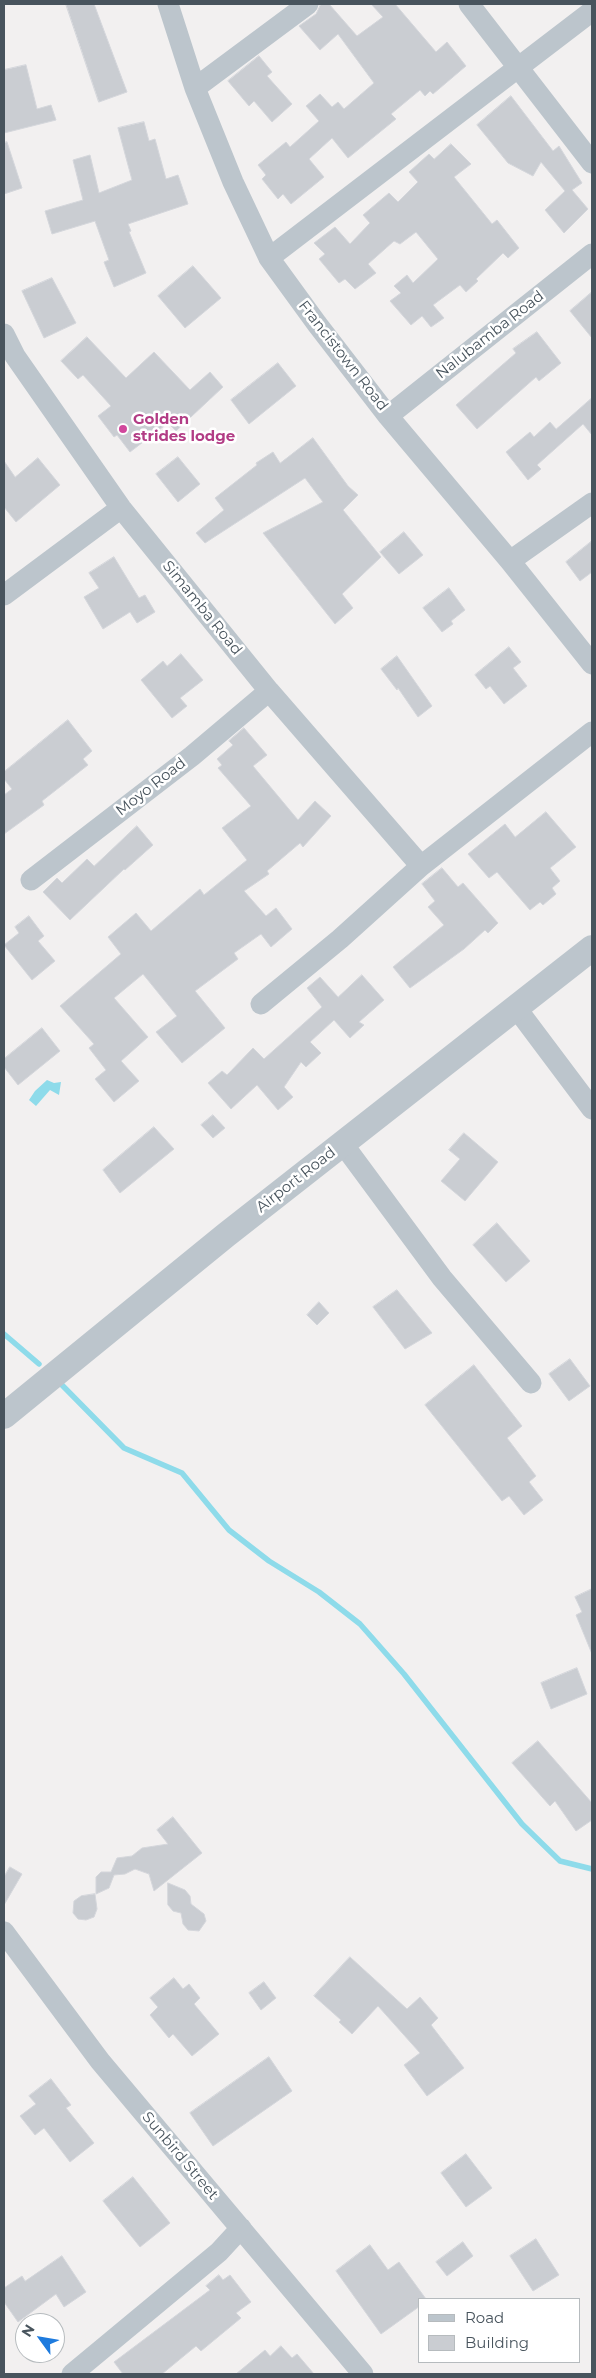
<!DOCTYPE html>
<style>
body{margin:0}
#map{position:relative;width:596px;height:2378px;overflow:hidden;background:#f2f0f0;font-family:Montserrat,sans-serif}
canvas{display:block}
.frame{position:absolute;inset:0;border:5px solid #48545d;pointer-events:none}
.legend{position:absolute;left:418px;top:2298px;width:162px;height:65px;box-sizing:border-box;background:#fff;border:1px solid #b6bbbe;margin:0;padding:6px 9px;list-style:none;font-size:15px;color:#48545d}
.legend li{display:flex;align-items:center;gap:10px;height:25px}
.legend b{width:25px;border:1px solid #b6bbbe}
.north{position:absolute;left:15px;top:2313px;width:50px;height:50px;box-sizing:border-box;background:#fff;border:1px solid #b6bbbe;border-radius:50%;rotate:302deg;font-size:14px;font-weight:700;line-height:20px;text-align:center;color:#48545d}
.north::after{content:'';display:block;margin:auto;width:18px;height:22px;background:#1e7bde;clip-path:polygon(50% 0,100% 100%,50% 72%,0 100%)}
</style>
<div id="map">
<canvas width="596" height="2378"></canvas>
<div class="frame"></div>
<ul class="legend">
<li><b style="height:6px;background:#bcc5cc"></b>Road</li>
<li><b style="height:14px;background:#cacdd2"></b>Building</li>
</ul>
<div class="north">N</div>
</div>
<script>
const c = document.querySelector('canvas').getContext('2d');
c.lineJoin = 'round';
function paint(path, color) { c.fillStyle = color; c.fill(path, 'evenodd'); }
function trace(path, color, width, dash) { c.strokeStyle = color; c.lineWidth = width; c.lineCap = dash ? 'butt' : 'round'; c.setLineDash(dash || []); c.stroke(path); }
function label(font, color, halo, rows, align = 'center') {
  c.font = font + ' Montserrat,sans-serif'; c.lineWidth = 5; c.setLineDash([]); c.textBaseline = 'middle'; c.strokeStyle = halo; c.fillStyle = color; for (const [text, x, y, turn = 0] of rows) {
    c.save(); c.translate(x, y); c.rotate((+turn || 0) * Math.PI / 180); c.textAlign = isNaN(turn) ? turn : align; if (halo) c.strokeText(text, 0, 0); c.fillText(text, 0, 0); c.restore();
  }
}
paint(new Path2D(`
 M47 1080 54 1083 61 1082 59 1095 50 1090 36 1106 29 1100 35 1091Z`), '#8edbea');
trace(new Path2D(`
 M4 1334 39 1364
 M60 1383 124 1448 182 1473 229 1530 269 1561 319 1592 360 1624 404 1674 522 1824 560 1861 592 1869`), '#8edbea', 5.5);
const building = new Path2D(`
 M66 4H94L127 92 99 102Z
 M321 4H329L357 36 383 17 371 4H395L436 52 447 42 466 66 433 94 430 91 425 96 420 90 391 114 396 119 348 158 332 138 309 159 324 177 291 204 283 194 278 199 262 179 266 175 258 165 286 142 290 147 319 121 306 106 320 94 332 107 338 102 344 109 374 83 338 34 320 50 299 26 316 14Z
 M259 56 272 72 267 76 292 104 272 122 254 101 249 106 228 81Z
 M26 65 37 109 51 105 56 120 4 133V70Z
 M511 96 553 151 559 146 582 183 572 190 588 209 564 233 545 210 565 191 541 162 533 176 508 163 477 125Z
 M144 122 149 141 155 139 166 179 178 175 188 204 128 224 131 231 129 232 146 273 114 287 104 262 109 260 95 221 52 234 45 211 83 200 73 160 90 155 99 193 132 180 118 128Z
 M7 142 22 188 4 194V143Z
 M451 144 471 164 454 177 492 224 497 220 519 248 508 258 503 253 476 279 478 281 466 292 460 285 433 305 444 318 431 327 422 316 411 325 390 301 401 293 394 286 407 275 413 283 438 259 416 232 400 244 394 241 368 264 376 273 355 289 345 279 339 283 319 259 325 254 314 243 335 227 350 244 370 223 363 215 389 193 398 202 418 182 409 172 429 154 434 159Z
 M193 266 221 298 185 328 158 296Z
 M52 278 76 323 44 338 22 291Z
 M592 292V338L570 311Z
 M537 332 561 363 539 381 536 377 477 429 456 405 516 353 513 349Z
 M87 337 126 378 154 352 190 390 210 372 223 387 176 431 168 423 130 452 117 435 114 437 98 416 111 406 83 375 78 379 61 361Z
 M278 363 296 386 249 424 231 400Z
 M592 398V435L583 424 537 465 541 469 528 480 506 452 530 432 534 437 550 422 556 429Z
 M313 438 348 486 358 495 343 510 381 557 342 594 353 608 335 624 263 533 323 502 305 478 205 543 196 533 224 510 215 498 257 465 256 463 273 452 280 463Z
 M178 457 200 484 178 502 156 474Z
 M38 458 60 485 16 522 4 507V461L15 477Z
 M404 532 423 555 399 574 380 552Z
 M592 541V572L580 581 566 562Z
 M114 557 139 598 145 595 155 612 137 623 130 612 103 629 84 597 99 588 89 573Z
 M449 588 465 610 451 621 453 624 442 632 423 608Z
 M509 647 521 662 513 668 527 686 504 704 490 686 486 689 475 675Z
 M181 654 203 680 180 698 187 706 172 718 141 680 163 661 167 666Z
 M397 656 432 706 418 717 398 688 397 690 381 669Z
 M68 720 92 751 83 759 88 765 42 801 44 805 4 834V795L12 789 4 779V772Z
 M244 728 267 755 253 766 298 820 315 801 331 816 303 847 300 843 267 871 269 874 244 891 266 916 276 908 292 929 271 947 261 934 234 953 238 959 195 991 225 1028 182 1063 156 1032 177 1016 143 974 114 998 148 1037 121 1061 139 1081 114 1102 95 1079 106 1070 89 1048 94 1044 60 1006 121 954 108 937 136 913 151 931 200 889 204 895 247 860 222 828 251 806 218 768 222 765 217 759 233 745 229 741Z
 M546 812 576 847 550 868 560 881 552 888 556 894 543 905 540 902 530 910 497 872 489 878 468 854 505 824 515 837Z
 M137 826 153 845 125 870 124 869 70 920 43 892 57 878 62 883 87 859 94 866Z
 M442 868 458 887 463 883 498 923 488 933 485 930 464 949 410 988 393 967 444 925 428 907 435 901 422 884Z
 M29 916 44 936 38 941 55 961 32 980 4 945 19 933 15 927Z
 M362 975 384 1000 359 1022 364 1025 350 1038 334 1020 310 1042 321 1053 306 1067 301 1062 284 1087 293 1097 278 1110 257 1085 231 1109 208 1083 222 1071 227 1075 253 1048 264 1059 322 1007 307 988 320 977 338 997Z
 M42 1028 60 1051 18 1085 4 1067V1059Z
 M213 1115 225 1128 213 1138 201 1125Z
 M154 1127 174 1149 120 1193 103 1170Z
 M464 1133 498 1162 465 1201 441 1181 460 1159 449 1150Z
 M497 1223 530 1261 506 1282 473 1245Z
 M397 1290 432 1333 405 1349 373 1307Z
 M319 1302 329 1313 317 1325 307 1315Z
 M570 1359 590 1386 569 1401 549 1374Z
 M474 1365 522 1426 507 1438 536 1476 529 1482 543 1500 524 1515 509 1496 502 1501 425 1405Z
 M592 1589V1654L576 1615 582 1612 575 1597Z
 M577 1668 587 1694 551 1709 541 1683Z
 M538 1741 592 1803V1820L576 1831 555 1801 550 1806 512 1763Z
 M173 1817 202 1853 154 1891 149 1874 135 1869 125 1874 114 1875 109 1888 96 1894V1877L101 1872H111L117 1858 132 1856 142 1848 168 1844 157 1830Z
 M10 1867 22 1874 4 1905V1877Z
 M168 1883 185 1890 190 1896 191 1904 204 1914 206 1921 199 1931 188 1930 183 1924 181 1913 173 1911 168 1905Z
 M95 1894 97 1909 94 1917 86 1920 78 1919 73 1913 74 1901 81 1896Z
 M350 1957 407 2009 420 1997 438 2018 431 2025 464 2068 427 2096 404 2065 420 2053 378 2006 352 2034 339 2022 341 2020 314 1996Z
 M174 1978 183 1989 189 1984 200 1998 194 2004 219 2034 192 2056 173 2034 169 2038 150 2015 158 2007 150 1998Z
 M264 1982 276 1998 261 2010 249 1993Z
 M269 2057 292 2091 213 2146 190 2113Z
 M51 2079 71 2105 66 2108 94 2143 70 2162 44 2128 35 2135 20 2116 36 2104 29 2096Z
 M466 2154 492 2188 466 2207 441 2173Z
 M133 2177 170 2223 140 2247 103 2201Z
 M536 2239 559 2275 533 2291 510 2256Z
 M463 2242 473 2256 447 2276 436 2262Z
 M370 2245 388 2270 399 2262 426 2299H420V2306L381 2334 336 2271Z
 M62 2256 86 2292 64 2307 56 2294 18 2322 4 2302V2288L22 2276 25 2281Z
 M219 2275 223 2280 230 2275 251 2302 236 2313 241 2318 201 2351 196 2346 162 2374H123L114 2362 210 2290 206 2286Z
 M281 2346 292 2358 297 2354 314 2374H236L265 2350 270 2356Z`);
paint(building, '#cacdd2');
trace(building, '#d4d6db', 1);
trace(new Path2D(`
 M168 4 195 88 233 182 269 258 317 324 388 416 510 561 592 664
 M469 4 592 163
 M195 88 308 4
 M269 258 592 11
 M4 334 15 356 121 508 269 691 421 866
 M388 416 592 254
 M510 561 592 503
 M4 595 121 508
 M31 880 192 756 269 691
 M261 1004 340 939 421 866 592 732
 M517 1009 592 1109
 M343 1144 442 1278 531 1383
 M4 1932 100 2061 363 2374
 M72 2374 219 2252 241 2228`), '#bcc5cc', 21);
trace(new Path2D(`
 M4 1416 226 1235 592 948`), '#bcc5cc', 26);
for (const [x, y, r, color] of [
 [123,429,5,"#d1479c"]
]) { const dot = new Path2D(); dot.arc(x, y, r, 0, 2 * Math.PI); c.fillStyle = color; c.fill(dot); trace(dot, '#fff', 2); }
label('15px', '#48545d', '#fff', [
 ["Nalubamba Road",490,335,-38],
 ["Francistown Road",343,356,52],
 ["Simamba Road",202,608,51],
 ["Moyo Road",151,787,-38],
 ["Airport Road",296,1180,-38],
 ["Sunbird Street",180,2156,50]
]);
label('bold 15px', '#b23c85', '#fff', [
 ["Golden",133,420],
 ["strides lodge",133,437]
], 'left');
</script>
